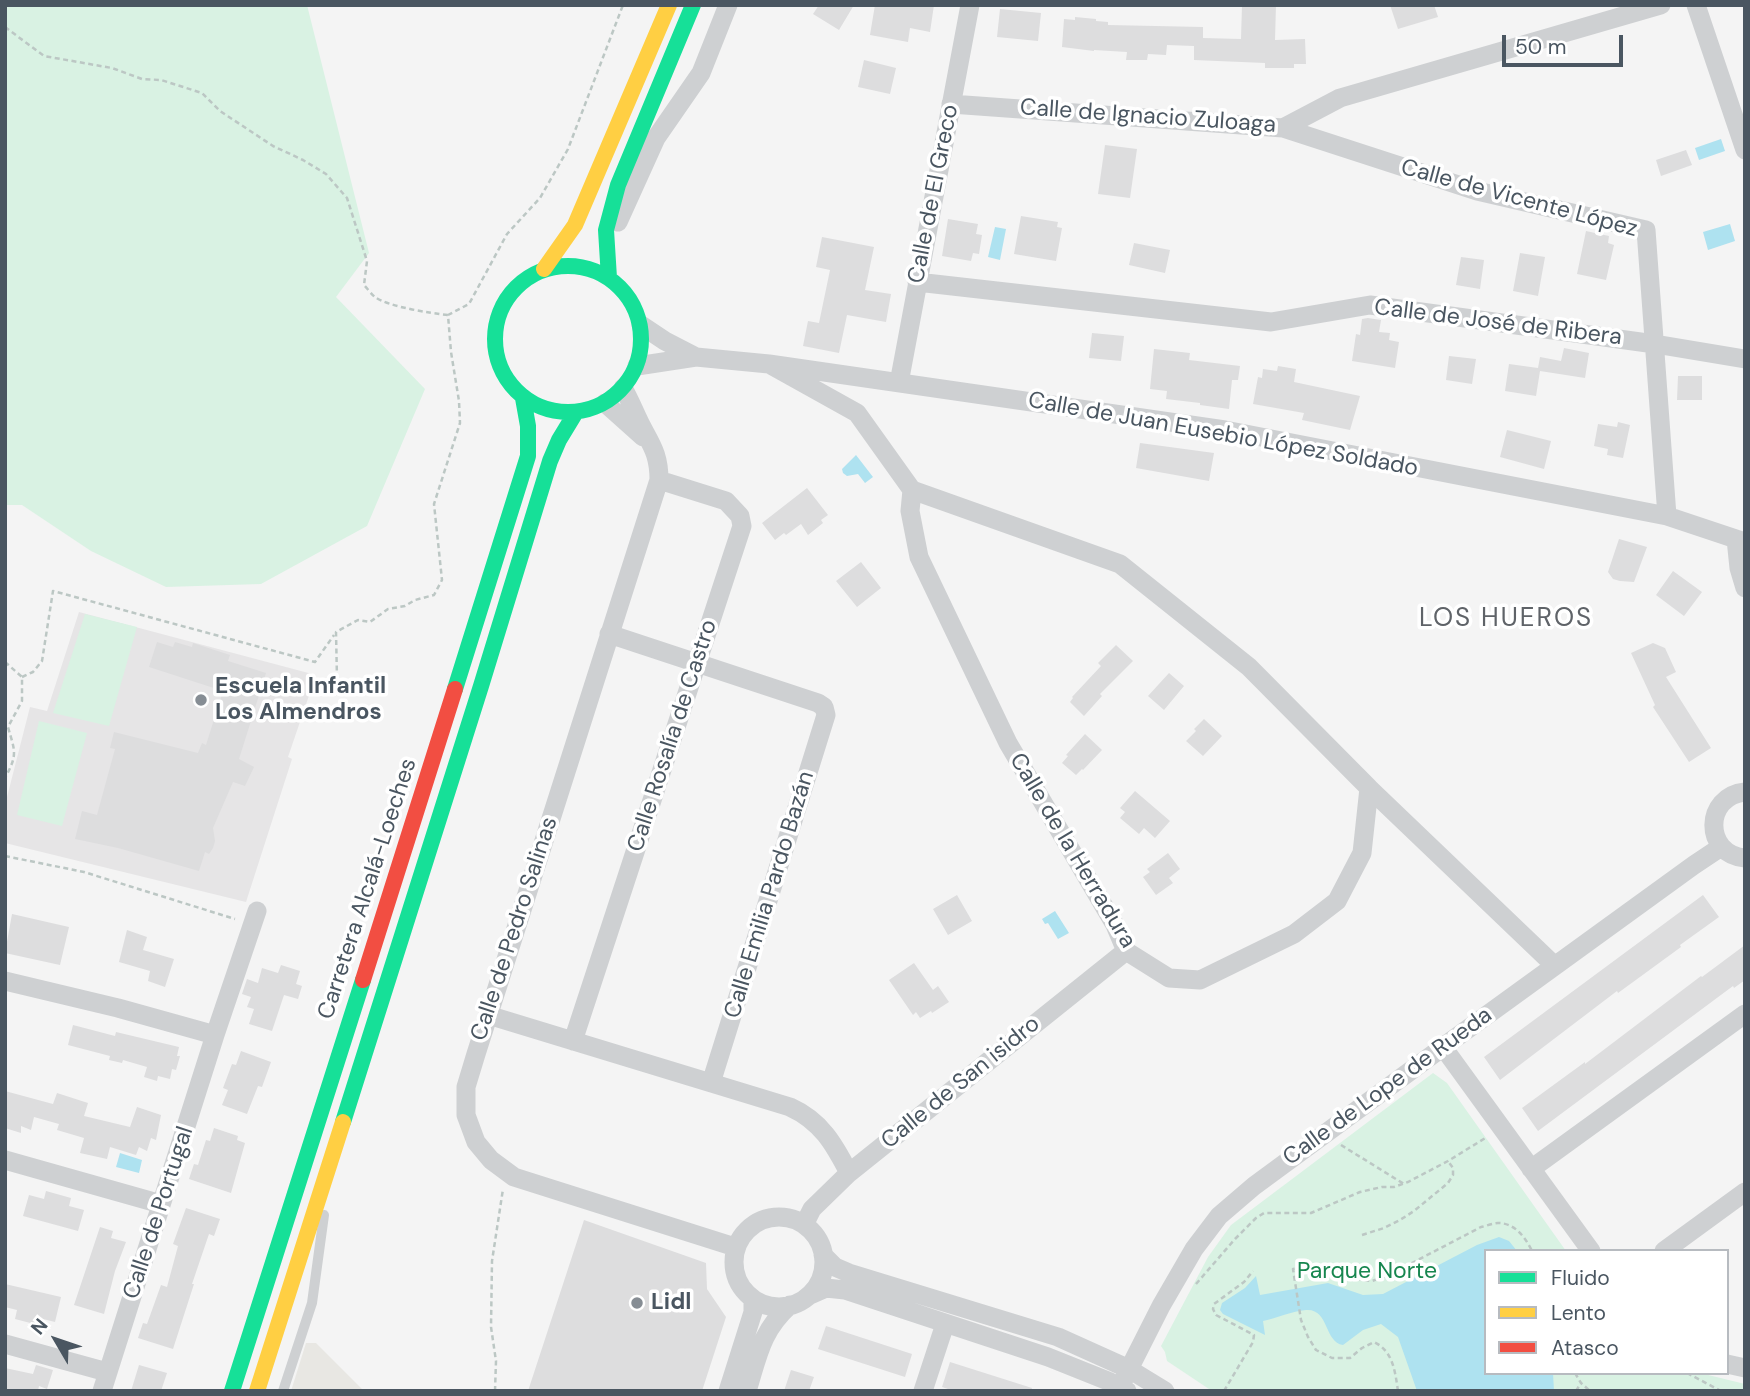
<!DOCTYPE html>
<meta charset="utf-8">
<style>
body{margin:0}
#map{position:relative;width:1750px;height:1396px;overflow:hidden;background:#f4f4f4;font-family:"DM Sans",sans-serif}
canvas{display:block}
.frame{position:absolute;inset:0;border:7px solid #4a5661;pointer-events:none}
.legend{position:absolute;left:1484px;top:1249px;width:245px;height:126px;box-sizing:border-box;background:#fff;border:2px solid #b7bbc0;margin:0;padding:9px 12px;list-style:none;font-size:21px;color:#4a5661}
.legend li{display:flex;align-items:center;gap:14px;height:35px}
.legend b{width:35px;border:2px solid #b7bbc0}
.north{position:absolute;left:21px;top:1305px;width:70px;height:70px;-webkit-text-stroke:5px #fff;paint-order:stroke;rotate:309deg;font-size:19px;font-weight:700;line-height:28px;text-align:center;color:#4a5661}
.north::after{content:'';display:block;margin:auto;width:24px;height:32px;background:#4a5661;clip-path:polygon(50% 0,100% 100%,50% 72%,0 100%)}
.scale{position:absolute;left:1502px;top:35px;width:121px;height:32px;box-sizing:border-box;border:4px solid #4a5661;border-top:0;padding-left:9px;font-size:21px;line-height:24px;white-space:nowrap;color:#4a5661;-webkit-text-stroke:5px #fff;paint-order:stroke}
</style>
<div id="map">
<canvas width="1750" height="1396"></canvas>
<div class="frame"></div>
<ul class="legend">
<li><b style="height:9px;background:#16e098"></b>Fluido</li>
<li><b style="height:9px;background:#ffcf43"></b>Lento</li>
<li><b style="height:9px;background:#f24e42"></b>Atasco</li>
</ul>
<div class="north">N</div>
<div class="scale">50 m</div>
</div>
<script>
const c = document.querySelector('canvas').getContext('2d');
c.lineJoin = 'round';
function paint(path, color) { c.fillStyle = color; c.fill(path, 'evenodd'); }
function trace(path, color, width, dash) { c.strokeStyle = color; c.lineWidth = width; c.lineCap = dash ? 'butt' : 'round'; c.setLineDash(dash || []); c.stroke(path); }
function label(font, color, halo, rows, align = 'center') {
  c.font = font + ' "DM Sans",sans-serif'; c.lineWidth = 7; c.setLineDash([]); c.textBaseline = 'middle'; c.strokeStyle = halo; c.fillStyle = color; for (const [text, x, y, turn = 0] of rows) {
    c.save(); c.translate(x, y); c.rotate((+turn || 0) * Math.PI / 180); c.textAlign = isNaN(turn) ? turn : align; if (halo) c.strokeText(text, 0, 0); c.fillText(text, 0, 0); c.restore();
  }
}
paint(new Path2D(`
 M306 1343H316L364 1391H291Z`), '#e8e7e3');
paint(new Path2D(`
 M79 612 316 675 288 757 292 759 246 902 5 843V805L30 707 47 711Z`), '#e6e5e6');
paint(new Path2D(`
 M5 5H307L369 253 336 297 425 389 367 526 261 584 166 587 91 551 22 505H5Z
 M85 614 137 627 109 726 53 713Z
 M39 721 87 733 62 826 17 815Z
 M1433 1073 1447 1083 1566 1251H1486V1373H1700L1745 1384V1391H1212L1167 1361 1165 1352 1161 1346 1208 1257 1231 1225Z`), '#d9f2e3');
paint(new Path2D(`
 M1721 139 1725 151 1699 160 1695 148Z
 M1730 224 1735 241 1708 250 1703 232Z
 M995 227 1006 229 1000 260 988 257Z
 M856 455 873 477 865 483 858 474 847 476 843 473 842 469Z
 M1055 911 1069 933 1058 939 1048 923 1045 924 1042 919Z
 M120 1153 142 1160 139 1173 116 1167Z
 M1499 1237 1509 1241 1517 1251H1486V1373H1553L1554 1391H1417L1398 1337 1381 1324 1363 1330 1343 1345C1324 1342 1329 1308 1306 1310 1292 1311 1277 1318 1263 1321L1265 1335 1223 1314 1220 1310 1222 1303 1245 1288 1256 1276 1260 1295 1328 1283 1363 1295 1383 1294 1477 1245Z`), '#aee2f0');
paint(new Path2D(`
 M819 5H854L839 30 813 14Z
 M875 5H934L930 32 910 28 908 42 870 35Z
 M1242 5H1276L1275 40 1305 39 1306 64H1294V68H1265V63L1194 60V46L1167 45 1166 55 1148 54 1147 60H1126L1127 52 1094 50V51L1062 47 1064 19 1075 20V17L1096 19V21L1108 22V25L1203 27V38L1241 39Z
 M1390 5H1434L1438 17 1398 29Z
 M1000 9 1041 13 1038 41 997 37Z
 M864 60 896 68 890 94 858 87Z
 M1105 145 1137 149 1130 198 1098 194Z
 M1686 150 1692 165 1661 176 1656 160Z
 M1021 216 1058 222 1057 227 1062 228 1056 261 1014 254Z
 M948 219 978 224 976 234 982 235 979 254 973 253 971 261 942 256Z
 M1586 231 1609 236 1608 243 1614 245 1606 280 1577 274Z
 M822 237 874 247 865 290 891 294 886 322 847 315 839 353 803 346 808 321 819 323 830 270 816 267Z
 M1134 243 1170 250 1165 273 1129 265Z
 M1520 253 1545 257 1538 296 1513 291Z
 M1461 257 1484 260 1480 289 1456 285Z
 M1368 318 1381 320 1379 332 1390 333 1389 340 1399 342 1395 368 1352 361 1356 334 1360 335 1362 319Z
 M1092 333 1124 336 1121 361 1089 358Z
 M1564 348 1589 353 1585 378 1540 371 1536 396 1505 391 1509 364 1538 368 1540 357 1561 361Z
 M1154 349 1190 353 1189 360 1240 366 1238 380H1232L1229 409 1200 405V403L1166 399 1167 391 1150 389Z
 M1449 356 1476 359 1472 384 1446 380Z
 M1278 366 1296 369 1294 382 1360 396 1350 430 1302 420 1304 413 1253 404 1258 377 1262 378 1263 369 1277 371Z
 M1678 376H1702V400H1677Z
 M1618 422 1630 425 1623 458 1607 455 1608 449 1594 446 1598 424 1617 427Z
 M1507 430 1551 441 1544 469 1500 457Z
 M1140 443 1214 453 1209 481 1136 468Z
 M807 488 828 515 821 520 823 523 808 535 801 524 786 535 784 533 775 540 762 523Z
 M1619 539 1647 547 1634 582 1620 581 1613 579 1608 572Z
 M861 562 881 588 857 607 836 581Z
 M1673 571 1702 592 1684 616 1656 595Z
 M157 642 173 647 175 642 192 647 193 643 230 655 228 661 266 673 239 759 254 767 245 786 233 782 213 828 215 841 213 848 209 854 205 852 199 871 118 848 75 839 82 811 97 815 115 749 110 748 114 732 198 753 202 743 206 745 223 691 149 667Z
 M1653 643 1665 648 1676 672 1666 677 1711 748 1689 762 1653 707 1655 705 1631 653Z
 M1116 645 1133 661 1100 694 1102 696 1084 716 1070 702 1073 698 1072 697 1101 666 1098 663Z
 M1169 673 1184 686 1164 710 1148 696Z
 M1204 719 1222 736 1203 756 1186 741 1196 731 1194 729Z
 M1085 734 1102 750 1083 770 1082 769 1076 775 1062 763 1068 756 1066 755Z
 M1135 791 1170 821 1155 838 1144 828 1139 834 1120 818 1125 812 1120 808Z
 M1168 853 1180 869 1169 878 1173 883 1156 895 1143 877 1150 872 1147 869Z
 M957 895 972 921 948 935 933 909Z
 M1703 895 1719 917 1680 945 1681 947 1618 993 1617 991 1500 1080 1484 1057Z
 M12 914 69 927 60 965 5 953Z
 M127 930 147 937 143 950 174 959 165 987 148 981 150 971 119 962Z
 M1745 945V980L1734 988 1733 986 1538 1131 1522 1108 1585 1062V1064L1701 976 1702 977Z
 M914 963 933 990 938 986 949 1002 932 1013 931 1011 920 1018 916 1012 913 1015 889 980Z
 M281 965 300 971 296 984 302 986 298 999 284 995 272 1031 249 1024 254 1009 247 1007 251 997 242 994 247 979 258 983 262 968 278 973Z
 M73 1025 115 1036 116 1032 179 1047 177 1056H180L176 1070 172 1069 170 1079 158 1076 157 1081 144 1077 147 1067 123 1060 122 1063 109 1060 110 1056 68 1045Z
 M241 1051 271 1062 262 1087 258 1086 247 1114 222 1105 228 1090 223 1088 232 1064 236 1065Z
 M5 1091 53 1104 57 1093 88 1103 84 1116 130 1127 137 1107 161 1115 156 1140 151 1138 147 1151 139 1147 136 1155 110 1147 107 1159 80 1153 84 1138 57 1130 59 1124 34 1117 31 1130 21 1126V1133L5 1128Z
 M214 1128 238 1136 237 1140 245 1143 231 1193 189 1179 194 1164 198 1165 206 1140 210 1141Z
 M46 1191 71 1198 69 1206 84 1210 78 1231 23 1216 29 1195 44 1199Z
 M186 1208 220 1219 214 1236 209 1234 192 1284H194L173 1349 138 1338 143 1323 147 1324 161 1285 167 1287 178 1246 173 1244Z
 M584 1220 706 1263 707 1289 726 1317 702 1391H528Z
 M100 1227 113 1231 111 1238 126 1242 115 1271 104 1314 74 1305Z
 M5 1284 61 1297 55 1322 39 1318 38 1325 15 1319 17 1310 5 1307Z
 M826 1326 912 1354 905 1377 818 1349Z
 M950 1362 1032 1388 1031 1391H954L942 1387Z
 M36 1365 53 1370 47 1389 39 1386 38 1391H5V1368L33 1374Z
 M139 1365 167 1373 161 1391H131Z
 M791 1370 814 1377 809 1391H784Z`), '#ddddde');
trace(new Path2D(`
 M5 27 44 56 112 68 142 79 161 80 202 93 220 111 273 146 303 160 326 174 347 198 367 261 364 285C367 288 371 294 375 297 389 307 430 313 448 315
 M5 662 22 677V701L8 727C15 752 18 754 5 778
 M22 677 33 672 42 661 53 591 315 662 334 635
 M337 679 336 632 358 620 370 622 388 609 405 606 415 600 434 595 442 580 434 504 460 423 459 401 451 352 448 315 469 304 507 234 540 198 568 149 623 5
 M5 856 84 872 235 919
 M1341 1145 1404 1184
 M1362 1235 1384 1228 1400 1220 1414 1211 1448 1183 1453 1175V1168L1448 1161
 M1196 1284 1235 1239 1256 1218 1264 1213H1311L1360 1192 1382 1187H1394L1408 1182 1448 1161 1487 1137
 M1575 1373 1581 1383 1590 1391
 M1687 1373 1721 1391
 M495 1391 496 1361 491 1327 492 1261 503 1189
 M1224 1391 1253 1342 1254 1335 1216 1315 1213 1309 1214 1304 1244 1282 1253 1271
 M1398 1391C1395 1371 1393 1351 1374 1342L1362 1348 1350 1358H1332L1316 1350 1308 1337 1301 1320 1293 1269 1307 1267 1324 1269 1357 1279 1372 1281 1387 1276 1481 1227C1486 1226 1493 1223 1498 1223 1515 1223 1525 1237 1532 1251
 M1576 1391 1581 1383`), '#bcc7c4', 2.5, [5, 3.5]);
trace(new Path2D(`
 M283 1391 312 1303 324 1215`), '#ced0d2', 10);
trace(new Path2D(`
 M1696 5 1745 150
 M951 104 1283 128 1340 98 1661 5
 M1283 128 1477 191 1646 230 1667 516
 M618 222 656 138 701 73 728 5
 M917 282 1271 322 1370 305 1655 344 1745 359
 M641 325 665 341 696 357
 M769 364 857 413 912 490 910 511 919 557 1008 743 1115 925 1126 951 1169 978 1200 980 1294 934 1337 901 1362 853 1369 788 1249 667 1120 564 912 490
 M637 366 696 357 769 364 1225 430 1667 516 1745 542
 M899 383 970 5
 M623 388C630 400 634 411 640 423 651 445 659 453 659 480L476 1054 466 1087V1115L476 1142 491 1160 514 1177 735 1247
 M605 403 643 437
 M1736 539 1739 568 1745 588
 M609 634 818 703 824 707 826 715 711 1083
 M1369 788 1555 966
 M1745 792C1704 796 1703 854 1745 858
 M5 981 118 1008 215 1035
 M488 1015 790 1107C821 1121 834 1144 849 1173
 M573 1041 742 526 740 516 726 501 659 480
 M1443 1047 1591 1251
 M5 1160 161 1204
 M1531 1169 1745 1014
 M734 1262a45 45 0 1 1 90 0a45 45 0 1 1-90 0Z
 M805 1223 812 1209 849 1173 1126 951
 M1664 1251 1745 1192
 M823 1255 835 1267 849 1273 1058 1337 1129 1369 1165 1391
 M810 1295 826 1288 845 1290 1048 1357 1108 1381 1127 1391
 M5 1344 107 1372
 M1727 1364 1745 1368
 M1120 1387 1161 1306 1194 1249 1219 1216 1254 1186 1443 1047 1694 865 1721 847
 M102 1391 215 1035 257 911
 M728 1391 753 1312V1300
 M747 1391C758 1356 761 1331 790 1305
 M923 1391 945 1324`), '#ced0d2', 19);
trace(new Path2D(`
 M495 339a73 73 0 1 1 146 0a73 73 0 1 1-146 0Z
 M609 278 606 230 618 185 693 5
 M455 689 528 456V426L523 398
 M343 1122 481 686 550 461 559 440 576 412
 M232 1391 363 980`), '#16e098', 16);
trace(new Path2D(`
 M544 269 575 225 669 5
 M257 1391 343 1122`), '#ffcf43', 16);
trace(new Path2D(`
 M363 980 455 689`), '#f24e42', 16);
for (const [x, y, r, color] of [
 [201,700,7,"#868d94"],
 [637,1303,7,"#868d94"]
]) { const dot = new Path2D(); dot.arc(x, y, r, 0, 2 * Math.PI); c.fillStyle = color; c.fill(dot); trace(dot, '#fff', 2.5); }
label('23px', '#4a5661', '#fff', [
 ["Calle de Ignacio Zuloaga",1148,117,4],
 ["Calle de El Greco",934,194,-79],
 ["Calle de Vicente López",1519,199,15],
 ["Calle de José de Ribera",1498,323,7],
 ["Calle de Juan Eusebio López Soldado",1223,435,10],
 ["Calle Rosalía de Castro",673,736,-72],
 ["Calle de la Herradura",1072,851,59],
 ["Carretera Alcalá-Loeches",368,889,-72],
 ["Calle Emilia Pardo Bazán",770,895,-73],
 ["Calle de Pedro Salinas",515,929,-72],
 ["Calle de San isidro",961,1083,-39],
 ["Calle de Lope de Rueda",1388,1087,-36],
 ["Calle de Portugal",159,1213,-72]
]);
label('bold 23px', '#4a5661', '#fff', [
 ["Escuela Infantil",215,687],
 ["Los Almendros",215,713],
 ["Lidl",651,1303]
], 'left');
label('23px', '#17864f', '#fff', [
 ["Parque Norte",1367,1272]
]);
c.letterSpacing = '2px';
label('26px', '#5f6368', '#fff', [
 ["LOS HUEROS",1506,619]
]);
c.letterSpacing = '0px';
</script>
